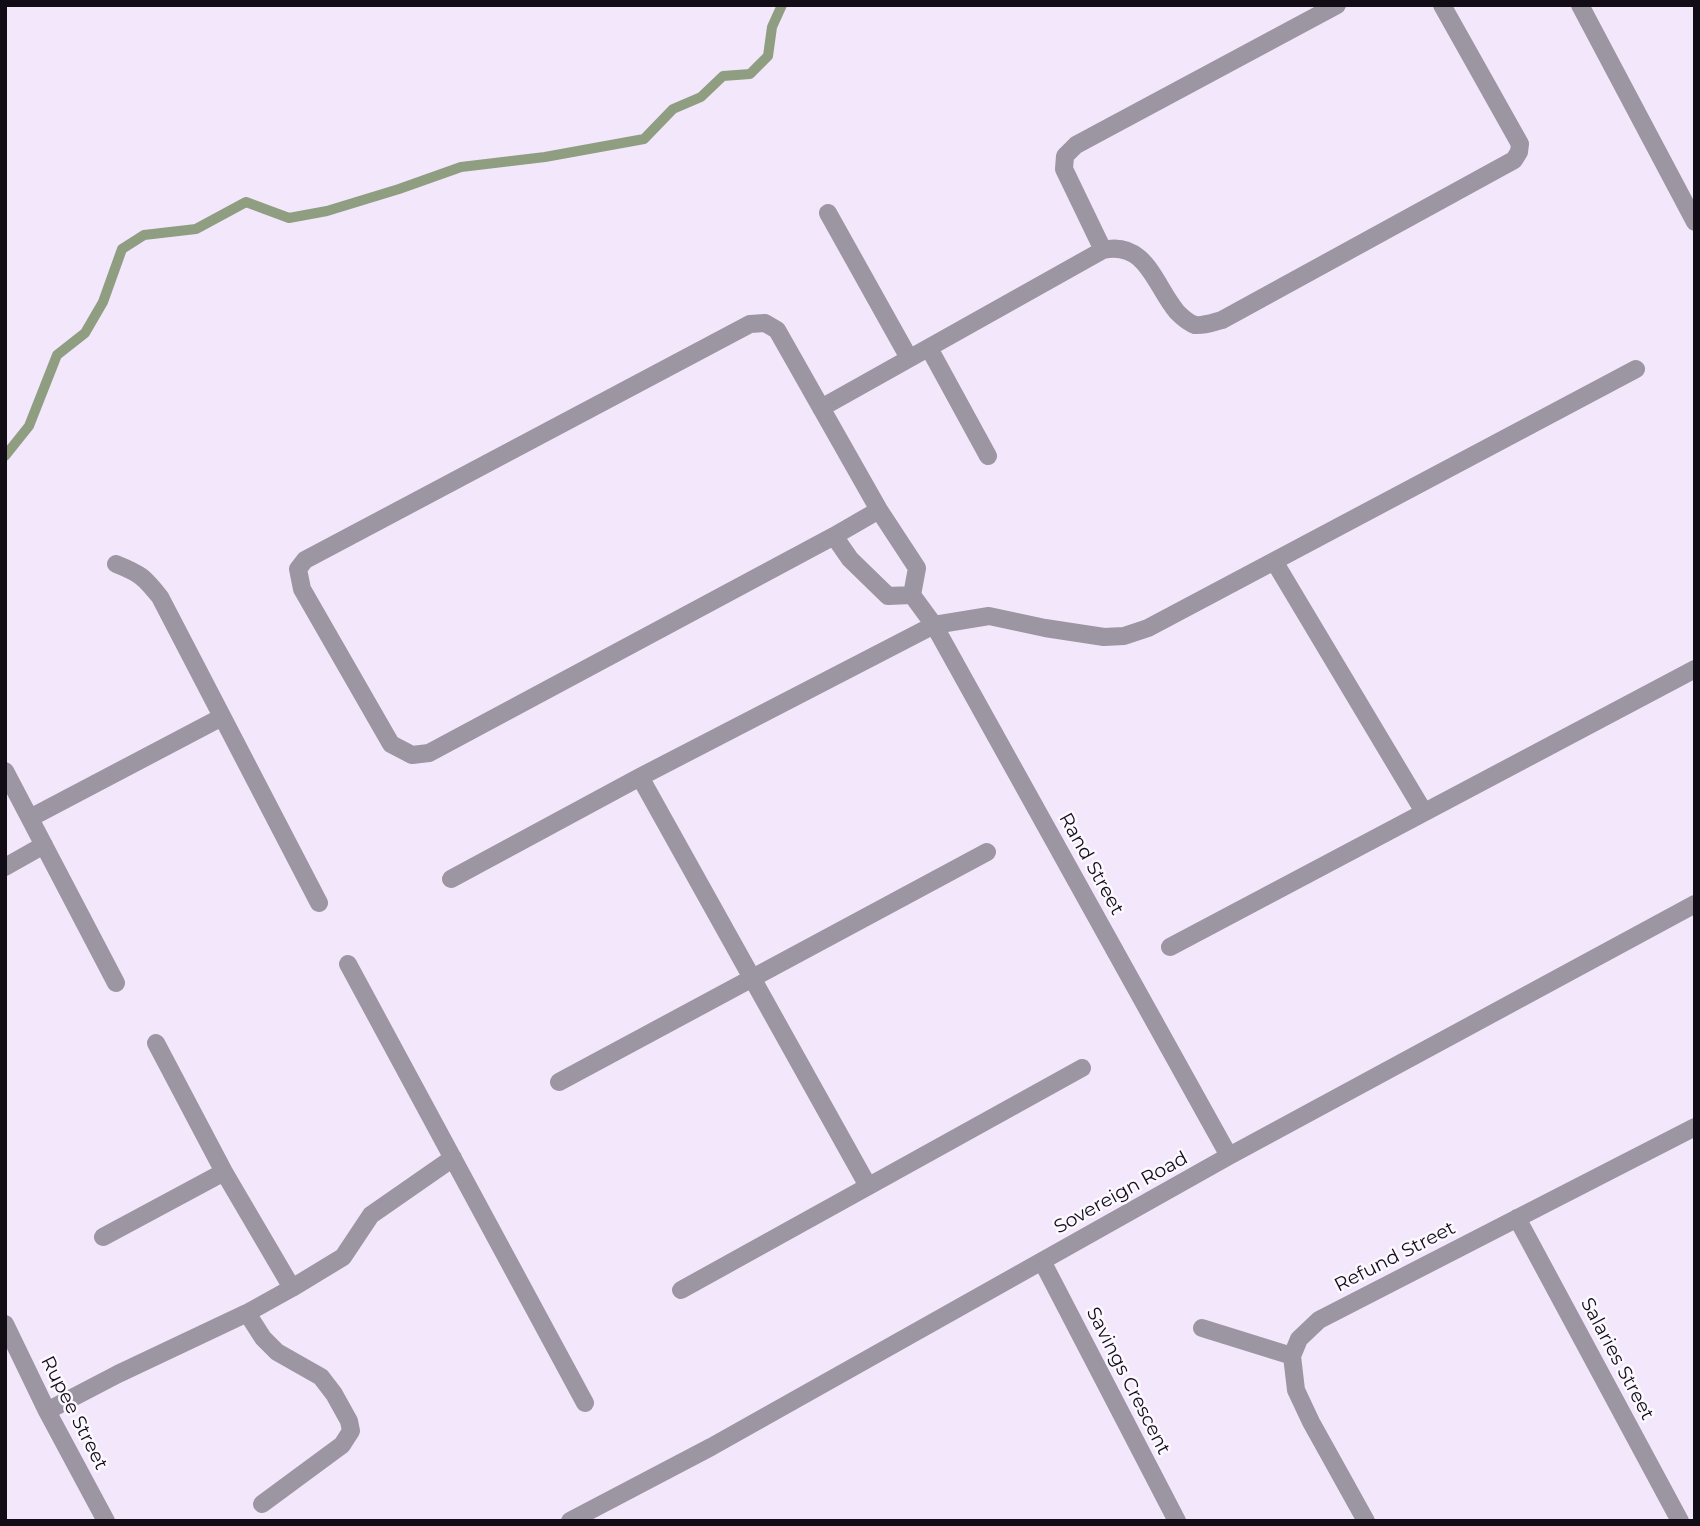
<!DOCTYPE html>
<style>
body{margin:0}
#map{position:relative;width:1700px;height:1526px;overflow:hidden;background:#f3e7fc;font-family:Montserrat,sans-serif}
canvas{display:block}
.frame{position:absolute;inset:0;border:7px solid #120c17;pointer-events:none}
</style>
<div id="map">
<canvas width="1700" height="1526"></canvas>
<div class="frame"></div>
</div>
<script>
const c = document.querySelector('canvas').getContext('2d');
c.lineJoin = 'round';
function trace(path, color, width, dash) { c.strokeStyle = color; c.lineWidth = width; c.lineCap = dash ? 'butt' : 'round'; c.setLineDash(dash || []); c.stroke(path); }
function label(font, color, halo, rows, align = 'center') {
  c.font = font + ' Montserrat,sans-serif'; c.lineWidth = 5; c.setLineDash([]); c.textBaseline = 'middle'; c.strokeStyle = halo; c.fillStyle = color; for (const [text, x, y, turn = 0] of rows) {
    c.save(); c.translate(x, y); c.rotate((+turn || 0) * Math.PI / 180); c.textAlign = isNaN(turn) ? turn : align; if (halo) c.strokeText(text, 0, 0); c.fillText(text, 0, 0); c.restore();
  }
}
trace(new Path2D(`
 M5 456 29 426 57 355 85 333 103 302 122 249 144 235 196 229 246 202 289 218 327 211 399 189 461 167 545 157 644 139 673 109 701 97 723 76 750 74 768 56 772 27 782 5`), '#8f9e81', 10);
trace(new Path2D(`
 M1580 5 1695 222
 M828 213 909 358
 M1103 250 1064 169 1065 156 1076 145 1337 5
 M929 348 988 456
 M821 408 1103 250C1146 240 1155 286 1177 312 1182 317 1188 323 1195 325 1204 326 1214 322 1222 320L1514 160 1519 152 1520 144 1442 5
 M879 510 834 536 429 753 412 755 391 744 302 589 298 569 305 560 750 324 765 323 777 330 879 510 917 568 912 595
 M834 536 850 559 888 596 912 595
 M1274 561 1424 812
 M116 564C141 574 144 577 160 597L319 903
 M912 595 934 625 1229 1156
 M5 771 116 983
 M640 777 868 1186
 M30 818 222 717
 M5 867 44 845
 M451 879 640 777 934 625 989 616 1045 628 1104 637 1124 636 1148 628 1636 369
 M1170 947 1695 669
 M348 964 585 1403
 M156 1043 224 1172 292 1288
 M559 1082 987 852
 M1517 1218 1680 1521
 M103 1237 224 1172
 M1042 1261 1177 1521
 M681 1290 1082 1068
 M247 1313 263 1338 277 1352 321 1377 334 1394 349 1421 351 1431 342 1445 262 1504
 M5 1324 47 1411 106 1521
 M1202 1328 1292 1356
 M47 1411 118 1374 247 1313 292 1288 343 1257 371 1215 453 1158
 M570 1521 711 1447 1229 1156 1695 904
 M1366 1521 1311 1422 1296 1390 1292 1356 1299 1339 1319 1320 1695 1127`), '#9c95a2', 18);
label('19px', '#120c17', '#fcf8ff', [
 ["Rand Street",1091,864,61],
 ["Sovereign Road",1121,1193,-29],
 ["Refund Street",1395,1257,-27],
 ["Salaries Street",1617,1359,62],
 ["Savings Crescent",1128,1381,63],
 ["Rupee Street",74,1413,63]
]);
</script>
